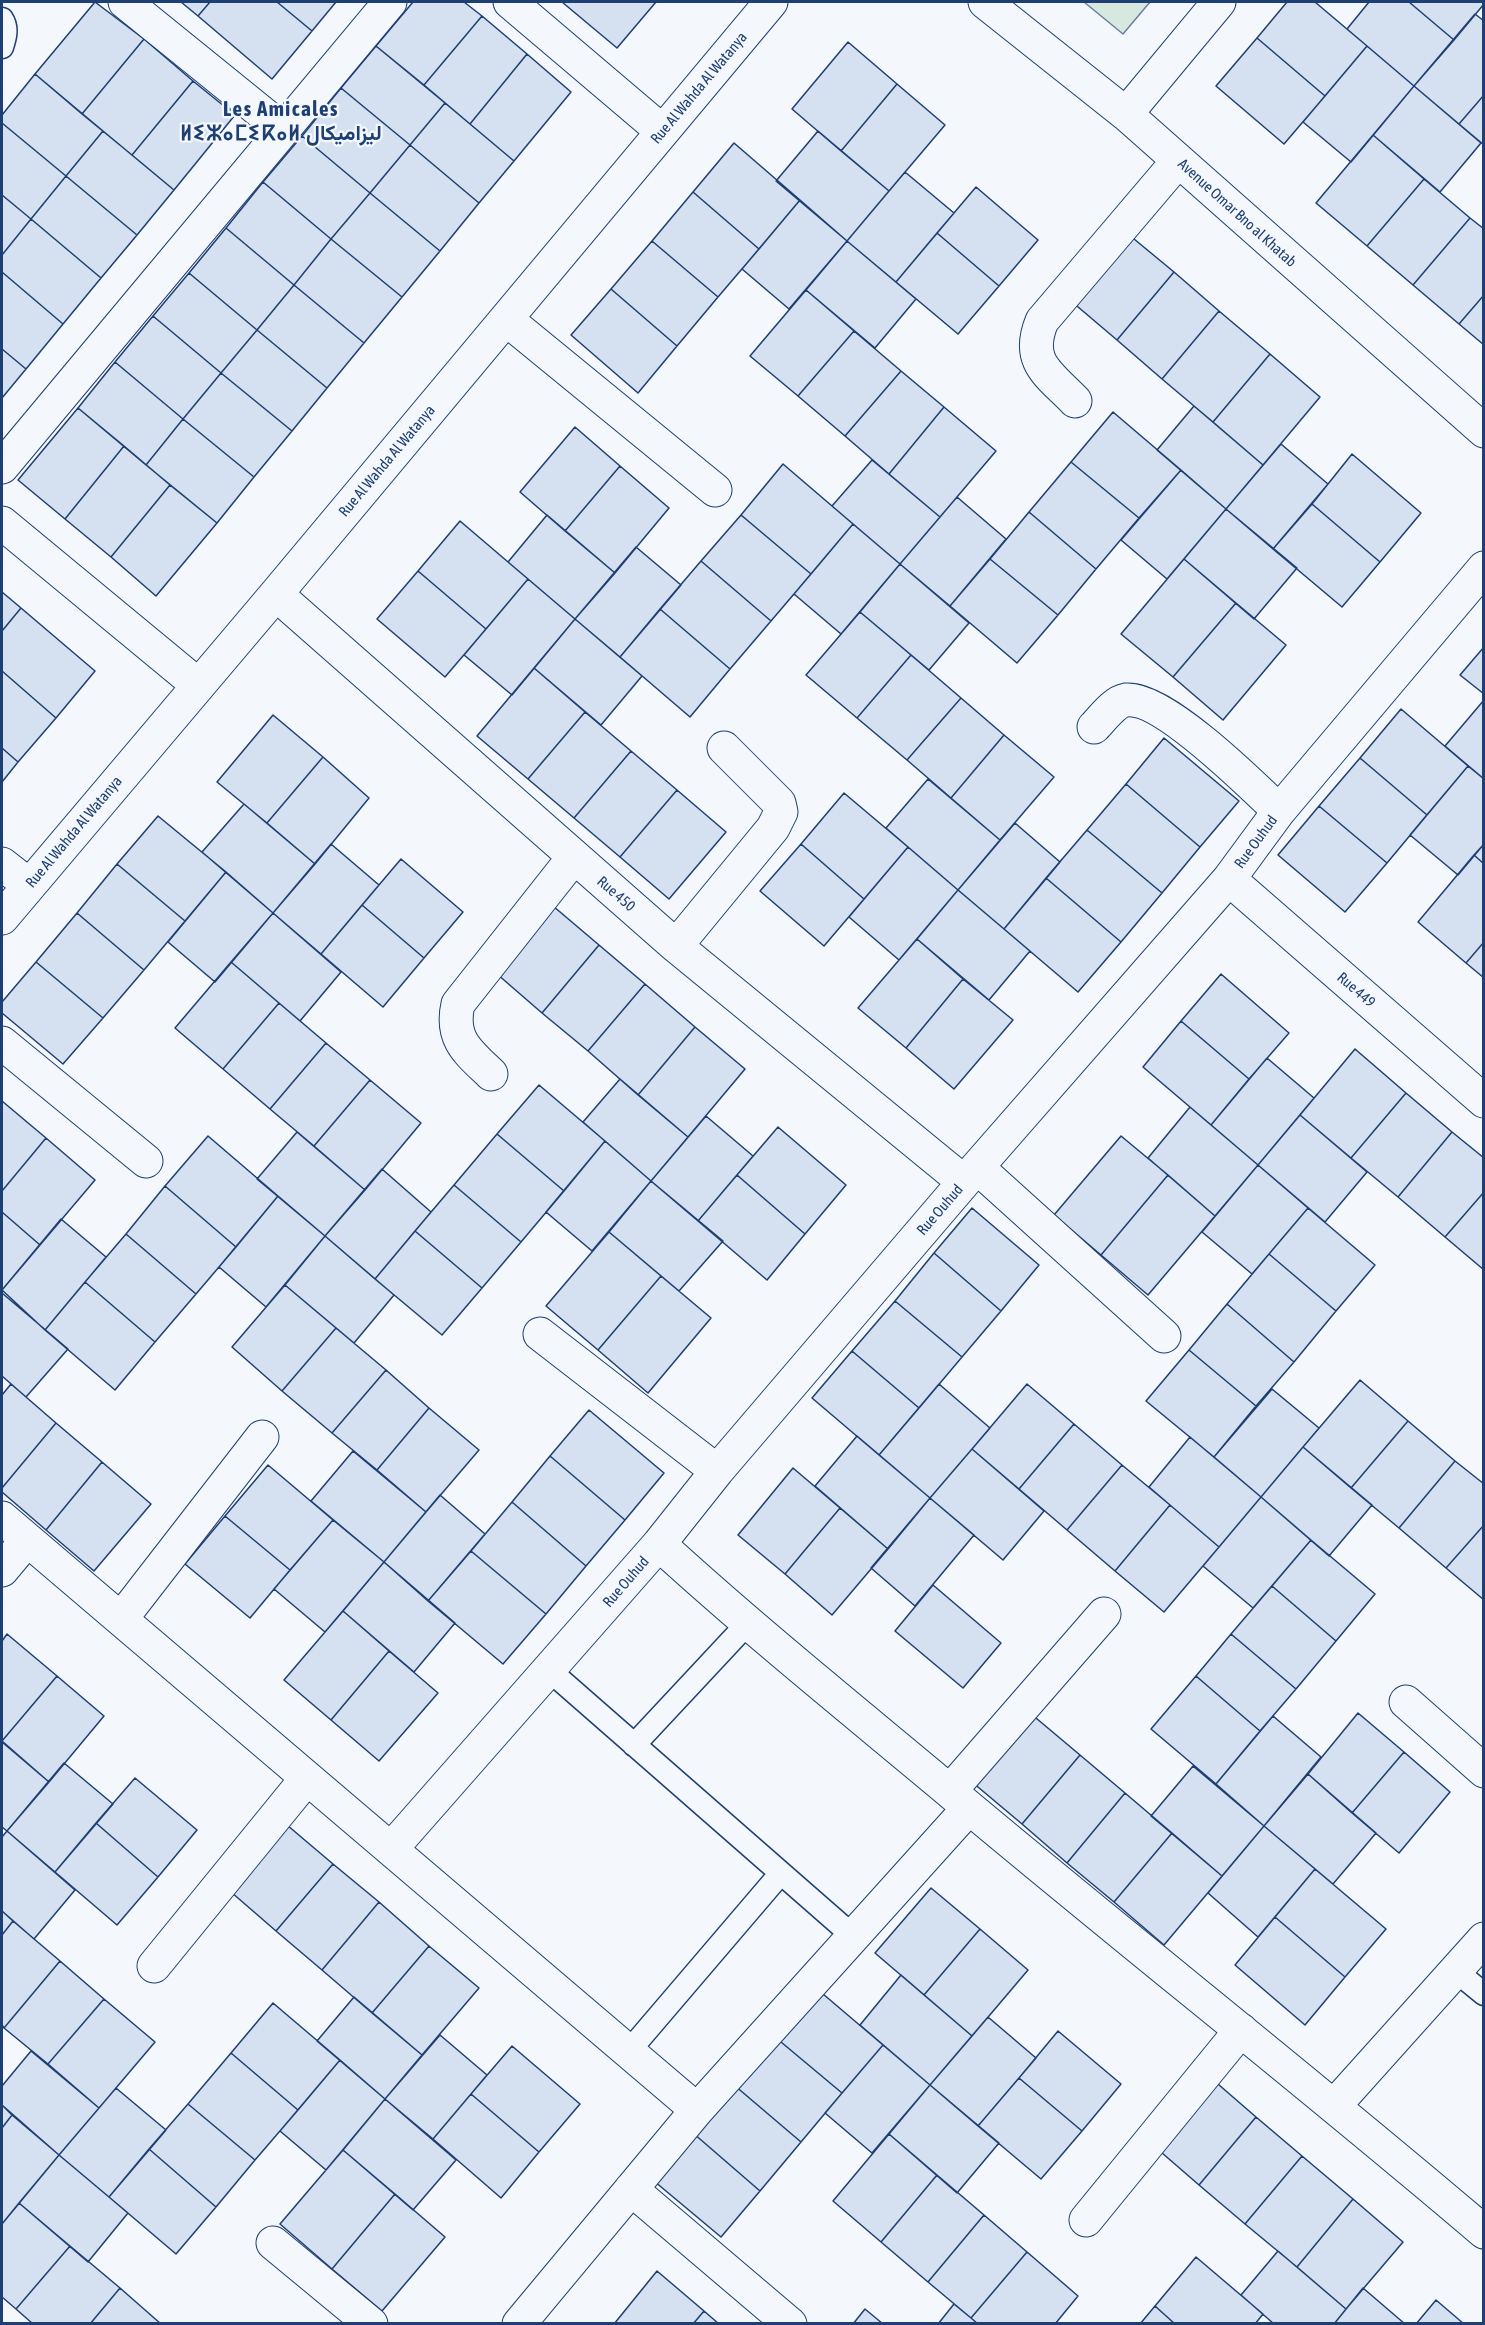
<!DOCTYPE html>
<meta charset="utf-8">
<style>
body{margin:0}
#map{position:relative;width:1485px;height:2325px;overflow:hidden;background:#f4f7fb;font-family:"Asap Condensed",sans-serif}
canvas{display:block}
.frame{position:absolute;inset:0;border:3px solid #1d3f73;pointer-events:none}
</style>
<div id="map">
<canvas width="1485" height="2325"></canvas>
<div class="frame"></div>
</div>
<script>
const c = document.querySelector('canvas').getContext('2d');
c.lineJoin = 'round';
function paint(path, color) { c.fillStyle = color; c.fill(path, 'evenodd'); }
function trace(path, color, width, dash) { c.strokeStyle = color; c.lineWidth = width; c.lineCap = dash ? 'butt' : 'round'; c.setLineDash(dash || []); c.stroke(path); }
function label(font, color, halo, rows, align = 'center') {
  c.font = font + ' "Asap Condensed",Vazirmatn,"Noto Sans Tifinagh",sans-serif'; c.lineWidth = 4.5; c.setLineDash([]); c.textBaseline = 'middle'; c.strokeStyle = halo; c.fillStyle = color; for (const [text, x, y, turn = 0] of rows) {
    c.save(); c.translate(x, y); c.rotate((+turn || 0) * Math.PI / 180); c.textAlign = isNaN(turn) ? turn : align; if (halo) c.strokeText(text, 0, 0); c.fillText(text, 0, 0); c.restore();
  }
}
const green = new Path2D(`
 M1084 2H1150L1123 34Z`);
paint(green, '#d7e8df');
trace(green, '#687fa3', 1.5);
const building = new Path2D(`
 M95 2 144 39 82 114 35 74Z
 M181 2H210L198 16Z
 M210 2H277L312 31 272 79 198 16Z
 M277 2H336L312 31Z
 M413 2H464L482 16 424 85 376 46Z
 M562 2H656L617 48Z
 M1287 2H1315L1367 46 1325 96 1257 38Z
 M1369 2H1409L1454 40 1414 86 1347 29Z
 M1409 2H1484V4L1454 40Z
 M1475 14 1484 21V95L1459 124 1414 86Z
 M482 16 527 54 470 124 424 85Z
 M1257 38 1325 96 1284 144 1216 86Z
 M144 39 193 81 132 155 82 114Z
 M848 42 897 84 841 151 792 109Z
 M376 46 445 103 410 145 341 88Z
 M1367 46 1414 86 1351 162 1303 122Z
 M527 54 571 92 514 161 470 124Z
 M35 74 103 131 66 176 2 123V115Z
 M193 81 235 115 174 190 132 155Z
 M897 84 945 125 889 191 841 151Z
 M1414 86 1481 143 1440 192 1373 135Z
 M341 88 410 145 370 193 302 136Z
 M1484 95V145L1459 124Z
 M445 103 514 161 479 203 410 145Z
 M2 123 66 176 31 219 2 195Z
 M103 131 174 190 137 235 66 176Z
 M818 131 889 191 847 241 776 181Z
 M1373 135 1424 179 1367 246 1316 203Z
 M302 136 370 193 331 239 263 182Z
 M734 143 800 200 759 249 693 192Z
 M410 145 479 203 440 251 370 193Z
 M905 172 954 213 896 282 847 241Z
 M66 176 137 235 101 278 31 219Z
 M1424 179 1470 218 1413 285 1367 246Z
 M263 182 331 239 294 285 226 228Z
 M976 187 1038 240 999 286 937 233Z
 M693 192 759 249 718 297 652 241Z
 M370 193 440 251 402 297 331 239Z
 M2 195 31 219 2 255Z
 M800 200 847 241 789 309 742 269Z
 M1470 218 1484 229V295L1459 324 1413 285Z
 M31 219 101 278 63 324 2 272V255Z
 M226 228 294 285 257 330 189 273Z
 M937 233 999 286 958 334 896 282Z
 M1128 234 1174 272 1117 340 1071 301Z
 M331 239 402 297 364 343 294 285Z
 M652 241 718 297 677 346 611 289Z
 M847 241 916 299 875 348 806 290Z
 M2 272 63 324 26 369 2 349Z
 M1174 272 1219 311 1162 379 1117 340Z
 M189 273 257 330 221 373 153 316Z
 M294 285 364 343 327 388 257 330Z
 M611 289 677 346 638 393 571 335Z
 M806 290 854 331 798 396 750 356Z
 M1484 295V345L1459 324Z
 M1219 311 1270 354 1213 422 1162 379Z
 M153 316 221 373 183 419 115 362Z
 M257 330 327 388 292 431 221 373Z
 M854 331 901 371 845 436 798 396Z
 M2 349 26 369 2 398Z
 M1270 354 1320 397 1263 465 1213 422Z
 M115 362 183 419 146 465 78 408Z
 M901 371 944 407 889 474 845 436Z
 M221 373 292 431 254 477 183 419Z
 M1194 406 1263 465 1226 509 1157 450Z
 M944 407 996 451 940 517 889 474Z
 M78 408 124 446 65 519 18 480Z
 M1113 412 1181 470 1139 518 1071 462Z
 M183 419 254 477 217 523 146 465Z
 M575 427 620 466 565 531 520 492Z
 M1281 444 1328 484 1273 549 1226 509Z
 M124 446 170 485 111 557 65 519Z
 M1352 454 1421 513 1380 562 1312 504Z
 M872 460 940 517 900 564 832 506Z
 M1071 462 1139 518 1096 569 1029 512Z
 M783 464 853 524 811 574 741 515Z
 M620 466 669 508 615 573 565 531Z
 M1181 470 1226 509 1167 579 1121 540Z
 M170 485 217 523 156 596 111 557Z
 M957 497 1006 539 950 606 900 564Z
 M1312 504 1380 562 1342 607 1273 549Z
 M1226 509 1297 568 1254 619 1184 559Z
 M1029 512 1096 569 1058 615 990 559Z
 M547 515 615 573 575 619 508 562Z
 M741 515 811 574 771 621 701 561Z
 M460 521 528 579 486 629 418 571Z
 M853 524 900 564 841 634 794 594Z
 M636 547 681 585 620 657 575 619Z
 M990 559 1058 615 1017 663 950 606Z
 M1184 559 1236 603 1173 677 1121 634Z
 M701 561 771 621 730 669 660 609Z
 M900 564 969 623 929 670 860 612Z
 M418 571 486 629 445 677 377 619Z
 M528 579 575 619 512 695 464 655Z
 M2 592 21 608 2 631Z
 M1236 603 1286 645 1223 720 1173 677Z
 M21 608 95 671 56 718 2 671V631Z
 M660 609 730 669 690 717 620 657Z
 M860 612 911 655 857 718 806 675Z
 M575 619 642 676 601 725 534 668Z
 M1484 647V694L1460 675Z
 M911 655 961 698 907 760 857 718Z
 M534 668 585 712 528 779 477 736Z
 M2 671 56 718 18 762 2 748Z
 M961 698 1004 735 951 798 907 760Z
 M1484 700V779L1445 746Z
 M1401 709 1468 766 1427 815 1360 758Z
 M585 712 631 751 574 818 528 779Z
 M273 715 323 757 267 823 217 782Z
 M1004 735 1054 777 1000 840 951 798Z
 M1164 738 1239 801 1200 847 1126 784Z
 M2 748 18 762 2 782Z
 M631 751 677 790 620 857 574 818Z
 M323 757 369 798 315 864 267 823Z
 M1360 758 1427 815 1387 863 1319 806Z
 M1468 766 1484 779V844L1458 875 1410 835Z
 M928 779 1000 840 958 890 886 828Z
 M1126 784 1200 847 1162 893 1087 830Z
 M677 790 726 832 669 899 620 857Z
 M844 793 908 847 864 899 801 844Z
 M244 804 315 864 273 913 202 852Z
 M1319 806 1387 863 1345 912 1278 855Z
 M158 816 226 872 185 921 117 864Z
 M1015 823 1060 862 1004 929 958 890Z
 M1087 830 1162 893 1121 942 1046 878Z
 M331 844 379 885 321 954 273 913Z
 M801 844 864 899 824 946 760 891Z
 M1484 844V864L1474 855Z
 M908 847 958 890 899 960 849 917Z
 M1474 855 1484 864V942L1466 963 1418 922Z
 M401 859 463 912 424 958 362 905Z
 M117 864 185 921 144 970 77 913Z
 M226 872 273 913 215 982 168 942Z
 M1046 878 1121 942 1078 992 1004 929Z
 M958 890 1030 951 989 1000 917 939Z
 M362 905 424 958 383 1007 321 954Z
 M553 906 599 945 542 1013 497 974Z
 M77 913 144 970 103 1018 36 962Z
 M273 913 341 972 300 1021 231 962Z
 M917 939 963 979 906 1048 858 1008Z
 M1484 942V978L1466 963Z
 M599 945 645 984 588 1051 542 1013Z
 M36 962 103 1018 63 1064 2 1013V1002Z
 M231 962 279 1003 223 1069 175 1028Z
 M1221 974 1289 1033 1249 1079 1181 1021Z
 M963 979 1013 1020 954 1089 906 1048Z
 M645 984 695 1027 638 1095 588 1051Z
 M279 1003 326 1043 270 1109 223 1069Z
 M1181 1021 1249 1079 1211 1125 1143 1067Z
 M695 1027 745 1069 688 1137 638 1095Z
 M326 1043 370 1080 314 1146 270 1109Z
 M1355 1049 1406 1093 1351 1158 1300 1115Z
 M1267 1058 1314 1098 1258 1165 1211 1125Z
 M620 1079 688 1137 651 1181 583 1122Z
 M370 1080 421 1123 365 1190 314 1146Z
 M539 1085 605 1141 564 1191 497 1134Z
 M1406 1093 1452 1132 1398 1197 1351 1158Z
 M2 1101 46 1138 2 1191Z
 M1190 1107 1258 1165 1215 1216 1148 1158Z
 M1300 1115 1367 1172 1325 1222 1258 1165Z
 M706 1116 753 1156 698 1221 651 1181Z
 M778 1127 846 1185 805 1234 737 1175Z
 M297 1132 365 1190 325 1236 257 1179Z
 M1452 1132 1484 1158V1192L1445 1237 1398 1197Z
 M497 1134 564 1191 521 1242 454 1185Z
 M208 1136 278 1196 236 1247 165 1186Z
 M1121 1136 1168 1175 1101 1255 1054 1215Z
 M46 1138 95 1180 40 1245 2 1212V1191Z
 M605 1141 651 1181 592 1251 546 1212Z
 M1258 1165 1308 1208 1252 1274 1202 1232Z
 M382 1169 431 1212 375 1279 325 1236Z
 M737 1175 805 1234 767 1280 698 1221Z
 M1168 1175 1215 1216 1148 1295 1101 1255Z
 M651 1181 723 1241 679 1291 609 1232Z
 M454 1185 521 1242 482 1288 415 1231Z
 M165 1186 236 1247 196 1294 126 1234Z
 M1484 1192V1270L1445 1237Z
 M278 1196 325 1236 266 1307 219 1267Z
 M972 1208 1039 1265 1001 1311 934 1253Z
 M1308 1208 1375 1265 1336 1311 1269 1254Z
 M2 1212 40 1245 2 1290Z
 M61 1219 106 1257 45 1330 2 1290Z
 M415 1231 482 1288 442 1335 375 1279Z
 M609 1232 661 1276 598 1350 546 1306Z
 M126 1234 196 1294 155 1342 85 1282Z
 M325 1236 394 1295 354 1343 285 1285Z
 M934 1253 1001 1311 962 1357 895 1301Z
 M1269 1254 1336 1311 1294 1362 1227 1304Z
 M661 1276 711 1318 648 1393 598 1350Z
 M85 1282 155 1342 115 1390 45 1330Z
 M285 1285 336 1328 282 1391 232 1347Z
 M2 1293 68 1349 26 1397 2 1376Z
 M895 1301 962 1357 919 1408 852 1351Z
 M1227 1304 1294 1362 1256 1406 1189 1350Z
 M336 1328 386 1370 332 1433 282 1391Z
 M1189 1350 1256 1406 1214 1457 1146 1401Z
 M852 1351 919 1408 879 1455 812 1398Z
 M386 1370 429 1408 377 1470 332 1433Z
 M1360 1380 1408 1421 1351 1488 1303 1447Z
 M11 1384 56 1423 2 1488V1395Z
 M939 1384 990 1428 930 1498 879 1455Z
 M1027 1384 1074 1424 1019 1489 972 1449Z
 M1272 1389 1319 1428 1261 1497 1214 1457Z
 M429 1408 479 1450 426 1512 377 1470Z
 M589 1410 664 1473 625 1520 550 1456Z
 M1408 1421 1455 1461 1399 1528 1351 1488Z
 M56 1423 102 1462 46 1530 2 1492V1488Z
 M1074 1424 1122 1465 1067 1530 1019 1489Z
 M857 1436 930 1498 888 1549 815 1486Z
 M1190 1437 1261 1497 1219 1547 1149 1487Z
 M1303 1447 1372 1505 1329 1556 1261 1497Z
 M972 1449 1044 1511 1003 1560 930 1498Z
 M353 1451 426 1512 384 1562 311 1501Z
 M550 1456 625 1520 586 1566 512 1502Z
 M1455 1461 1484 1484V1525L1446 1568 1399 1528Z
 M102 1462 151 1504 94 1571 46 1530Z
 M268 1465 333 1520 290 1570 225 1516Z
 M1122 1465 1170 1505 1115 1571 1067 1530Z
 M793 1468 840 1508 785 1574 738 1535Z
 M440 1495 485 1534 428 1601 384 1562Z
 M1261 1497 1311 1540 1253 1608 1203 1566Z
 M930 1498 974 1535 915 1606 871 1568Z
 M512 1502 586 1566 546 1614 471 1551Z
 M1170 1505 1219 1547 1164 1612 1115 1571Z
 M840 1508 888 1549 832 1615 785 1574Z
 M225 1516 290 1570 250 1618 185 1564Z
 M333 1520 384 1562 325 1632 274 1589Z
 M1484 1525V1600L1446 1568Z
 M1311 1540 1375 1594 1336 1641 1272 1586Z
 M471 1551 546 1614 503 1664 428 1601Z
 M384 1562 455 1623 414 1672 343 1611Z
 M933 1585 1001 1643 963 1688 895 1631Z
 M1272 1586 1336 1641 1296 1689 1231 1634Z
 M343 1611 389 1651 331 1720 284 1680Z
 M7 1634 57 1676 2 1741V1641Z
 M1231 1634 1296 1689 1260 1731 1196 1676Z
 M389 1651 438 1693 379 1761 331 1720Z
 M57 1676 104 1716 49 1782 2 1741Z
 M1196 1676 1260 1731 1216 1784 1151 1729Z
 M1030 1713 1080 1755 1022 1824 972 1782Z
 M1358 1713 1404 1752 1352 1813 1308 1774Z
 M1273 1716 1321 1757 1264 1826 1216 1784Z
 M2 1742 49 1782 7 1831 2 1827Z
 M1404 1752 1450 1792 1399 1853 1352 1813Z
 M1080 1755 1125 1793 1067 1863 1022 1824Z
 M64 1763 113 1804 55 1872 7 1831Z
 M1193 1766 1264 1826 1222 1876 1151 1816Z
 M1308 1774 1376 1833 1333 1884 1264 1826Z
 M135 1778 197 1830 158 1877 96 1823Z
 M1125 1793 1172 1833 1114 1902 1067 1863Z
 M96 1823 158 1877 117 1925 55 1872Z
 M287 1825 333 1864 276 1931 231 1892Z
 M1264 1826 1315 1869 1258 1937 1208 1893Z
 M7 1831 75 1890 34 1939 2 1911V1837Z
 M1172 1833 1222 1876 1164 1945 1114 1902Z
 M333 1864 379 1902 322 1970 276 1931Z
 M1315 1869 1386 1929 1345 1977 1275 1917Z
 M931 1888 980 1929 924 1995 875 1953Z
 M379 1902 429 1946 372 2013 322 1970Z
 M2 1911 13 1921 2 1935Z
 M1275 1917 1345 1977 1305 2025 1235 1965Z
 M13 1921 60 1961 4 2028 2 2025V1935Z
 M980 1929 1028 1970 972 2036 924 1995Z
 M429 1946 479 1988 422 2055 372 2013Z
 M60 1961 104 1999 48 2064 4 2028Z
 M901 1975 972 2036 930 2085 860 2025Z
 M816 1988 883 2045 842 2093 775 2037Z
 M354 1997 422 2055 385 2099 317 2041Z
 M104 1999 155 2042 99 2108 48 2064Z
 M273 2003 340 2060 298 2110 231 2053Z
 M988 2017 1036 2058 978 2126 930 2085Z
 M1058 2031 1121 2084 1082 2131 1019 2078Z
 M440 2035 487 2075 433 2139 385 2099Z
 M775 2037 842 2093 801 2142 734 2085Z
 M883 2045 930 2085 872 2153 825 2113Z
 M512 2046 580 2104 539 2152 471 2094Z
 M31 2051 99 2108 59 2155 2 2105V2086Z
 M231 2053 298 2110 255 2160 188 2104Z
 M340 2060 385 2099 326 2170 280 2131Z
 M1019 2078 1082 2131 1041 2179 978 2126Z
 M1211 2078 1256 2117 1199 2185 1154 2146Z
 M734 2085 801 2142 760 2191 693 2133Z
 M930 2085 999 2143 957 2193 889 2134Z
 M116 2088 166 2130 109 2197 59 2155Z
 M471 2094 539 2152 501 2198 433 2139Z
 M385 2099 456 2160 413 2210 343 2150Z
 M188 2104 255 2160 216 2207 149 2149Z
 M2 2105 12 2115 2 2128Z
 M12 2115 59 2155 2 2224V2128Z
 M1256 2117 1302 2156 1245 2224 1199 2185Z
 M693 2133 760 2191 721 2237 654 2181Z
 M889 2134 937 2175 881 2242 833 2201Z
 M149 2149 216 2207 176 2254 109 2197Z
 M343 2150 395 2194 332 2269 280 2224Z
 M59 2155 128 2213 88 2262 19 2203Z
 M1302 2156 1353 2199 1297 2267 1245 2224Z
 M937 2175 984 2215 928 2282 881 2242Z
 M395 2194 445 2237 382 2311 332 2269Z
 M1353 2199 1403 2242 1346 2309 1297 2267Z
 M19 2203 70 2246 16 2309 2 2297V2224Z
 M984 2215 1027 2252 971 2318 928 2282Z
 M70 2246 120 2288 90 2324H33L16 2309Z
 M1278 2251 1346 2309 1334 2324H1274L1241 2295Z
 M1027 2252 1078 2296 1055 2324H978L971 2318Z
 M1196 2257 1263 2314 1255 2324H1175L1155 2306Z
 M657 2271 704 2311 693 2324H614Z
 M120 2288 161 2324H90Z
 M1363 2288 1405 2324H1334Z
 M1436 2300 1464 2324H1416Z
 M954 2304 971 2318 978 2324H938Z
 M1155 2306 1175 2324H1140Z
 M865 2309 883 2324H853Z
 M704 2311 719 2324H693Z`);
paint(building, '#d5e0f0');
trace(building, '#1d3f73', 1.5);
const service = new Path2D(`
 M2 19C8 28 5 38 2 47
 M549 1670 853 1936
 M634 1745 747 1624
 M1457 1972 1484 1994
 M629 2051 781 1873`);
const minor = new Path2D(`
 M125 2 282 129
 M510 2 662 131
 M985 2 1126 114 1484 431
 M1126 114 1219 2
 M506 319 715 490
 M1075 401C1049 374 1025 362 1042 321L1178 161
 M2 467 390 2
 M2 523 198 685
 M276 594 676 946 964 1182
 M1094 727C1102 719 1114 702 1126 700 1162 696 1252 785 1279 811
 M2 864 29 885
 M1229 879 1484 1101
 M2 918 276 594 771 2
 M676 946 773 828 781 812 779 803 724 748
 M2 1043 146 1161
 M491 1074C468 1052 450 1039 458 1004L574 857
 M978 1168 1164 1336
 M540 1334 717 1471
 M2 1518 697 2110
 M659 1544C752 1629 850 1708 947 1789 1124 1938 1307 2081 1484 2232
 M2 1570 27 1540
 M121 1619 262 1437
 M1406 1702 1484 1771
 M950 1791 1104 1614
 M391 1849 659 1544 717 1471 964 1182 1229 879 1279 811 1484 568
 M154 1966 307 1778
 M1335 2105 1484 1939
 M631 2189 790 2324
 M1086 2220 1241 2030
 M273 2243 371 2324
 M519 2324 697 2110 968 1809`);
trace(service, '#1d3f73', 25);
trace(minor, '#1d3f73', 35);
trace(service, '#f4f7fb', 22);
trace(minor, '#f4f7fb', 33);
label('15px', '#1d3f73', '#f4f7fb', [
 ["Rue Al Wahda Al Watanya",699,88,-50],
 ["Avenue Omar Bno al Khatab",1237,213,42],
 ["Rue Al Wahda Al Watanya",387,461,-50],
 ["Rue Al Wahda Al Watanya",74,832,-50],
 ["Rue Ouhud",1256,842,-54],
 ["Rue 450",616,894,41],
 ["Rue 449",1356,990,41],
 ["Rue Ouhud",940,1210,-49],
 ["Rue Ouhud",626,1582,-49]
]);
c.letterSpacing = '1.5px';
label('bold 21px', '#1d3f73', '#f4f7fb', [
 ["Les Amicales",281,109],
 ["ⵍⵉⵣⴰⵎⵉⴽⴰⵍ ليزاميكال",281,133]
]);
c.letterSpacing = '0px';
</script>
